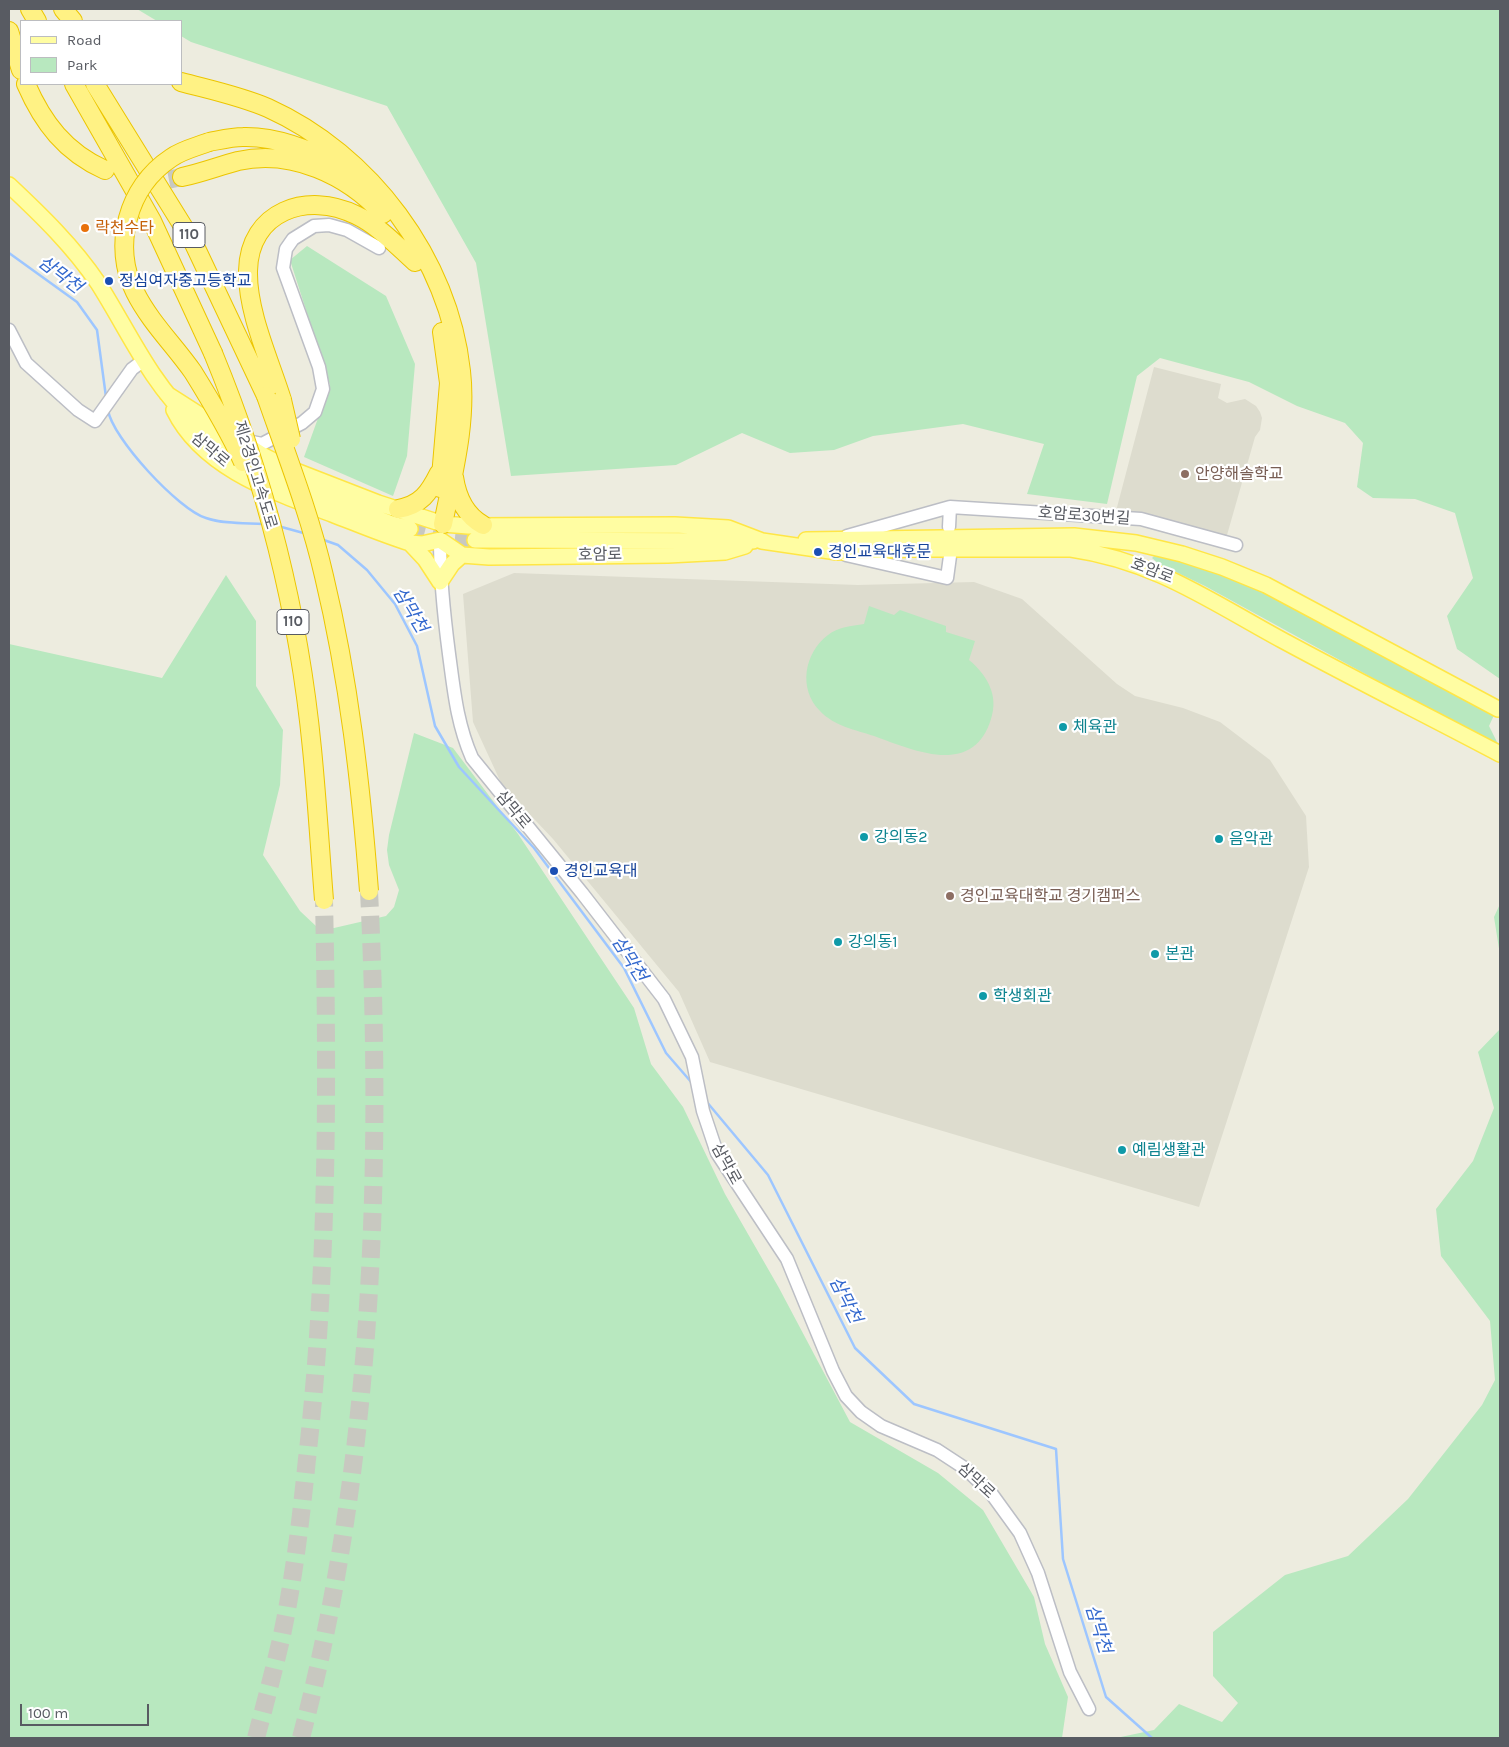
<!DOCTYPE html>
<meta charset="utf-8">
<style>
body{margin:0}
#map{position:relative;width:1509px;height:1747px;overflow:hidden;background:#edecdf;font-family:Karla,sans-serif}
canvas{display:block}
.frame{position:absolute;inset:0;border:10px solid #585b62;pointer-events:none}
.legend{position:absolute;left:20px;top:20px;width:162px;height:65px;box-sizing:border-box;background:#fff;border:1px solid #bcbdc0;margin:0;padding:6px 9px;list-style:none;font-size:15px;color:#585b62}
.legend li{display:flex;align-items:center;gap:10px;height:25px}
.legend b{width:25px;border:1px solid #bcbdc0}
.scale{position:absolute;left:20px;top:1704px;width:129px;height:22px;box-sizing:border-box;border:2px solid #585b62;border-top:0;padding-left:6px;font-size:15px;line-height:18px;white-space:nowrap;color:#585b62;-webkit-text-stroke:4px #fff;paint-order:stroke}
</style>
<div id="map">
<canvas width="1509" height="1747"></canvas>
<div class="frame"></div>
<ul class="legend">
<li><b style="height:6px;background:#fffda2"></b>Road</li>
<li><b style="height:14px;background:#b8e8bf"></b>Park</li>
</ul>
<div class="scale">100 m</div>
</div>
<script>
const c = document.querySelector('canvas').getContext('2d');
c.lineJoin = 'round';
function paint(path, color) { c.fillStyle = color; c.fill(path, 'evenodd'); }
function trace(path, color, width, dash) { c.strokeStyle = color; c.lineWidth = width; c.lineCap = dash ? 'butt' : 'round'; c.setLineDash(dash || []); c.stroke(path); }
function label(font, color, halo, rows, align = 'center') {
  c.font = font + ' Karla,"Noto Sans KR",sans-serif'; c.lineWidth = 4.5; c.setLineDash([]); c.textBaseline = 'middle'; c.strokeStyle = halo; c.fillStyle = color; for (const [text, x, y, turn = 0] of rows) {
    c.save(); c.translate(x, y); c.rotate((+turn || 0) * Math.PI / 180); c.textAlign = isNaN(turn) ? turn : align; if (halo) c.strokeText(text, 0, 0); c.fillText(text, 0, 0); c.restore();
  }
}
paint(new Path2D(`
 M1154 367 1221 384 1218 398 1227 403 1245 399 1256 406 1260 412 1262 418 1260 430 1255 437 1225 542 1116 511Z
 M514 573 858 585 974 582 1022 599 1117 684 1135 696 1183 708 1220 722 1270 760 1306 816 1309 867 1199 1207 710 1062 679 992 553 839 502 785 473 722 463 594Z`), '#dddcce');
paint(new Path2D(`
 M137 9H1500V679L1457 649 1447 616 1473 578 1455 513 1415 499 1373 498 1357 487 1363 443 1345 423 1297 406 1249 382 1160 358 1137 376 1107 504 1027 494 1044 444 963 424 873 436 834 450 790 453 742 433 676 465 511 476 476 263 387 106 191 42 181 36V21H157Z
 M307 246 386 296 415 364 407 456 393 496 304 457 330 385 290 260Z
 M1155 555 1213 569 1285 601 1495 713 1489 726 1500 748 1205 586 1159 564 1152 558Z
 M226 575 256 621V686L283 730 280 785 263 855 300 911 317 927 334 928 386 916 394 907 399 890 389 865 387 850 389 835 414 733 453 748 518 834 634 1008 651 1064 683 1107 725 1194 779 1288 850 1422 938 1473 983 1510 1034 1597 1045 1644 1068 1697 1062 1738H9V644L162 678Z
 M869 606 894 615 900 610 946 626V632L975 641 969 660C987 675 999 695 991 719 973 778 913 750 874 736 856 730 834 726 820 711 798 689 804 653 828 635 838 627 851 626 864 624Z
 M1500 904V955L1494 917Z
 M1500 1029V1738H1116L1154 1730 1179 1704 1222 1722 1238 1703 1213 1676V1632L1285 1575 1348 1556 1408 1499 1482 1405 1495 1380 1490 1321 1441 1256 1436 1209 1473 1161 1494 1108 1478 1052Z`), '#b8e8bf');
trace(new Path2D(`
 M9 253 77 302 97 330 106 397
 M108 410C112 438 179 510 206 518 223 524 245 523 263 524
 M278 526 307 534
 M321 539 338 545 367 570 395 604 417 646 435 726 459 767 534 848 624 968 666 1053 692 1083
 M706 1101 768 1175 855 1348 914 1404 1056 1449 1063 1559 1106 1697 1152 1738`), '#9dc6ff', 2.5);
trace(new Path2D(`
 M410 529 441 537 475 540`), '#c8c8c0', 15, [15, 8]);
trace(new Path2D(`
 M142 178 167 180 182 177
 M256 1738C265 1704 274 1670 282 1635 294 1578 301 1518 307 1459 328 1274 328 1087 324 900
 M301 1738C373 1464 383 1173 369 891`), '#c8c8c0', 18, [18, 9]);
const minor = new Path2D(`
 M9 330 26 363 78 410 95 421 132 369 144 360
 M242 440 262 444 302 423 315 412 323 389 319 367 283 268 286 249 293 239 314 226 329 225 347 230 379 248
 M949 527 950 507
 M847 536 950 507 1141 519 1236 545
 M440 540C440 579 444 616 449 654 454 691 457 724 472 758L582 893 664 999 692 1057 703 1111 717 1153 787 1259 833 1371 846 1396 861 1412 881 1426 937 1450 966 1469 991 1493 1020 1533 1038 1573 1070 1672 1089 1709
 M846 555 947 578 950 556`);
const major = new Path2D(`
 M9 185C41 215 73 246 98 283 128 330 150 382 192 421 247 473 319 495 389 523L410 529
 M167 394 264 456 288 468 378 503 443 524 468 526 675 525 728 528 762 541 837 552 911 549H1071C1155 561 1210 601 1282 640 1354 679 1428 716 1500 754
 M174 410C203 469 274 492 332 514 358 524 384 535 410 543L422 544 440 540
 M440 540 462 555 489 557 668 555 725 552 745 546
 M475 540 753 541
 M806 540 1074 536 1136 543 1182 554 1222 567 1266 585 1498 709
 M410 543 425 559 440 582 452 564 462 555`);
const highway = new Path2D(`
 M30 9 37 21
 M63 9 73 21
 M9 31 21 70
 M181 82C211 90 240 96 268 108 370 154 449 259 461 371 467 422 453 474 443 524
 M26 84C43 123 65 152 105 170
 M74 84 152 221 213 353
 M95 84 194 244 266 396
 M209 142C220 140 232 137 243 137 278 136 316 152 346 169
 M182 177C201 173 219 166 238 161 292 149 347 175 383 214
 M282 400C270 361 247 312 248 271 249 211 307 191 356 215 379 226 396 245 415 262
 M454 477C457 497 465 515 483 525
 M440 488 449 383 442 332
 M398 509C421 505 429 493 439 473`);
trace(minor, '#bcbec5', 15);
trace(major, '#ffe646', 18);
trace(highway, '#ecc500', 20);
trace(minor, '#fff', 12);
trace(major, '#fffda2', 15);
trace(highway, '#fff284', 18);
const highwayBridge = new Path2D(`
 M209 142C196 147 182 150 171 158 127 187 112 246 135 292 150 322 174 345 193 372 211 401 229 431 243 462
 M213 353C265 479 299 614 312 749 317 799 320 850 324 900
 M266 396C287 456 310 515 324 576 349 680 361 786 369 891
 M282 400 291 439`);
trace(highwayBridge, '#ecc500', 20, []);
trace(highwayBridge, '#fff284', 18);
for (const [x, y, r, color] of [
 [85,228,5,"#e8710a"],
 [109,281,5,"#1a4fb4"],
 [1185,474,5,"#8d6e63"],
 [818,552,5,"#1a4fb4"],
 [1063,727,5,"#0f9aa8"],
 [864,837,5,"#0f9aa8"],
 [1219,839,5,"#0f9aa8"],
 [554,871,5,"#1a4fb4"],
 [950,896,5,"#8d6e63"],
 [838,942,5,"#0f9aa8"],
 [1155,954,5,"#0f9aa8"],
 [983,996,5,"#0f9aa8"],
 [1122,1150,5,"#0f9aa8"]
]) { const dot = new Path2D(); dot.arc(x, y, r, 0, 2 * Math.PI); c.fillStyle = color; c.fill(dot); trace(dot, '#fff', 2); }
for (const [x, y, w] of [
 [189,235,32],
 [293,622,32]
]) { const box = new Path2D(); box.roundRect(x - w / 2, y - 12.5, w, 25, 4); c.fillStyle = '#fff'; c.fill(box); trace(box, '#585b62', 1); }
label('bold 15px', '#585b62', null, [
 ["110",189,235],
 ["110",293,622]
]);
label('16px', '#c56008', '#fff', [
 ["락천수타",95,228]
], 'left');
label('16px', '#164399', '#fff', [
 ["정심여자중고등학교",119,281],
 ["경인교육대후문",828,552],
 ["경인교육대",564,871]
], 'left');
label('16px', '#585b62', '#fff', [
 ["삼막로",210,450,40],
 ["제2경인고속도로",255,475,73],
 ["호암로30번길",1084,516,4],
 ["호암로",600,555,-1],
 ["호암로",1152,571,21],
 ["삼막로",513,810,50],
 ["삼막로",726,1164,61],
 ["삼막로",976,1481,43]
]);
label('16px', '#785e54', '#fff', [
 ["안양해솔학교",1195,474],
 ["경인교육대학교 경기캠퍼스",960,896]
], 'left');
label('16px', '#0d838f', '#fff', [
 ["체육관",1073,727],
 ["강의동2",874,837],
 ["음악관",1229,839],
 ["강의동1",848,942],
 ["본관",1165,954],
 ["학생회관",993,996],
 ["예림생활관",1132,1150]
], 'left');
label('italic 18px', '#3469ce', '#fff', [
 ["삼막천",60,275,37],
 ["삼막천",410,610,59],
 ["삼막천",629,959,58],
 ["삼막천",845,1300,63],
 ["삼막천",1098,1629,73]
]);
</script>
